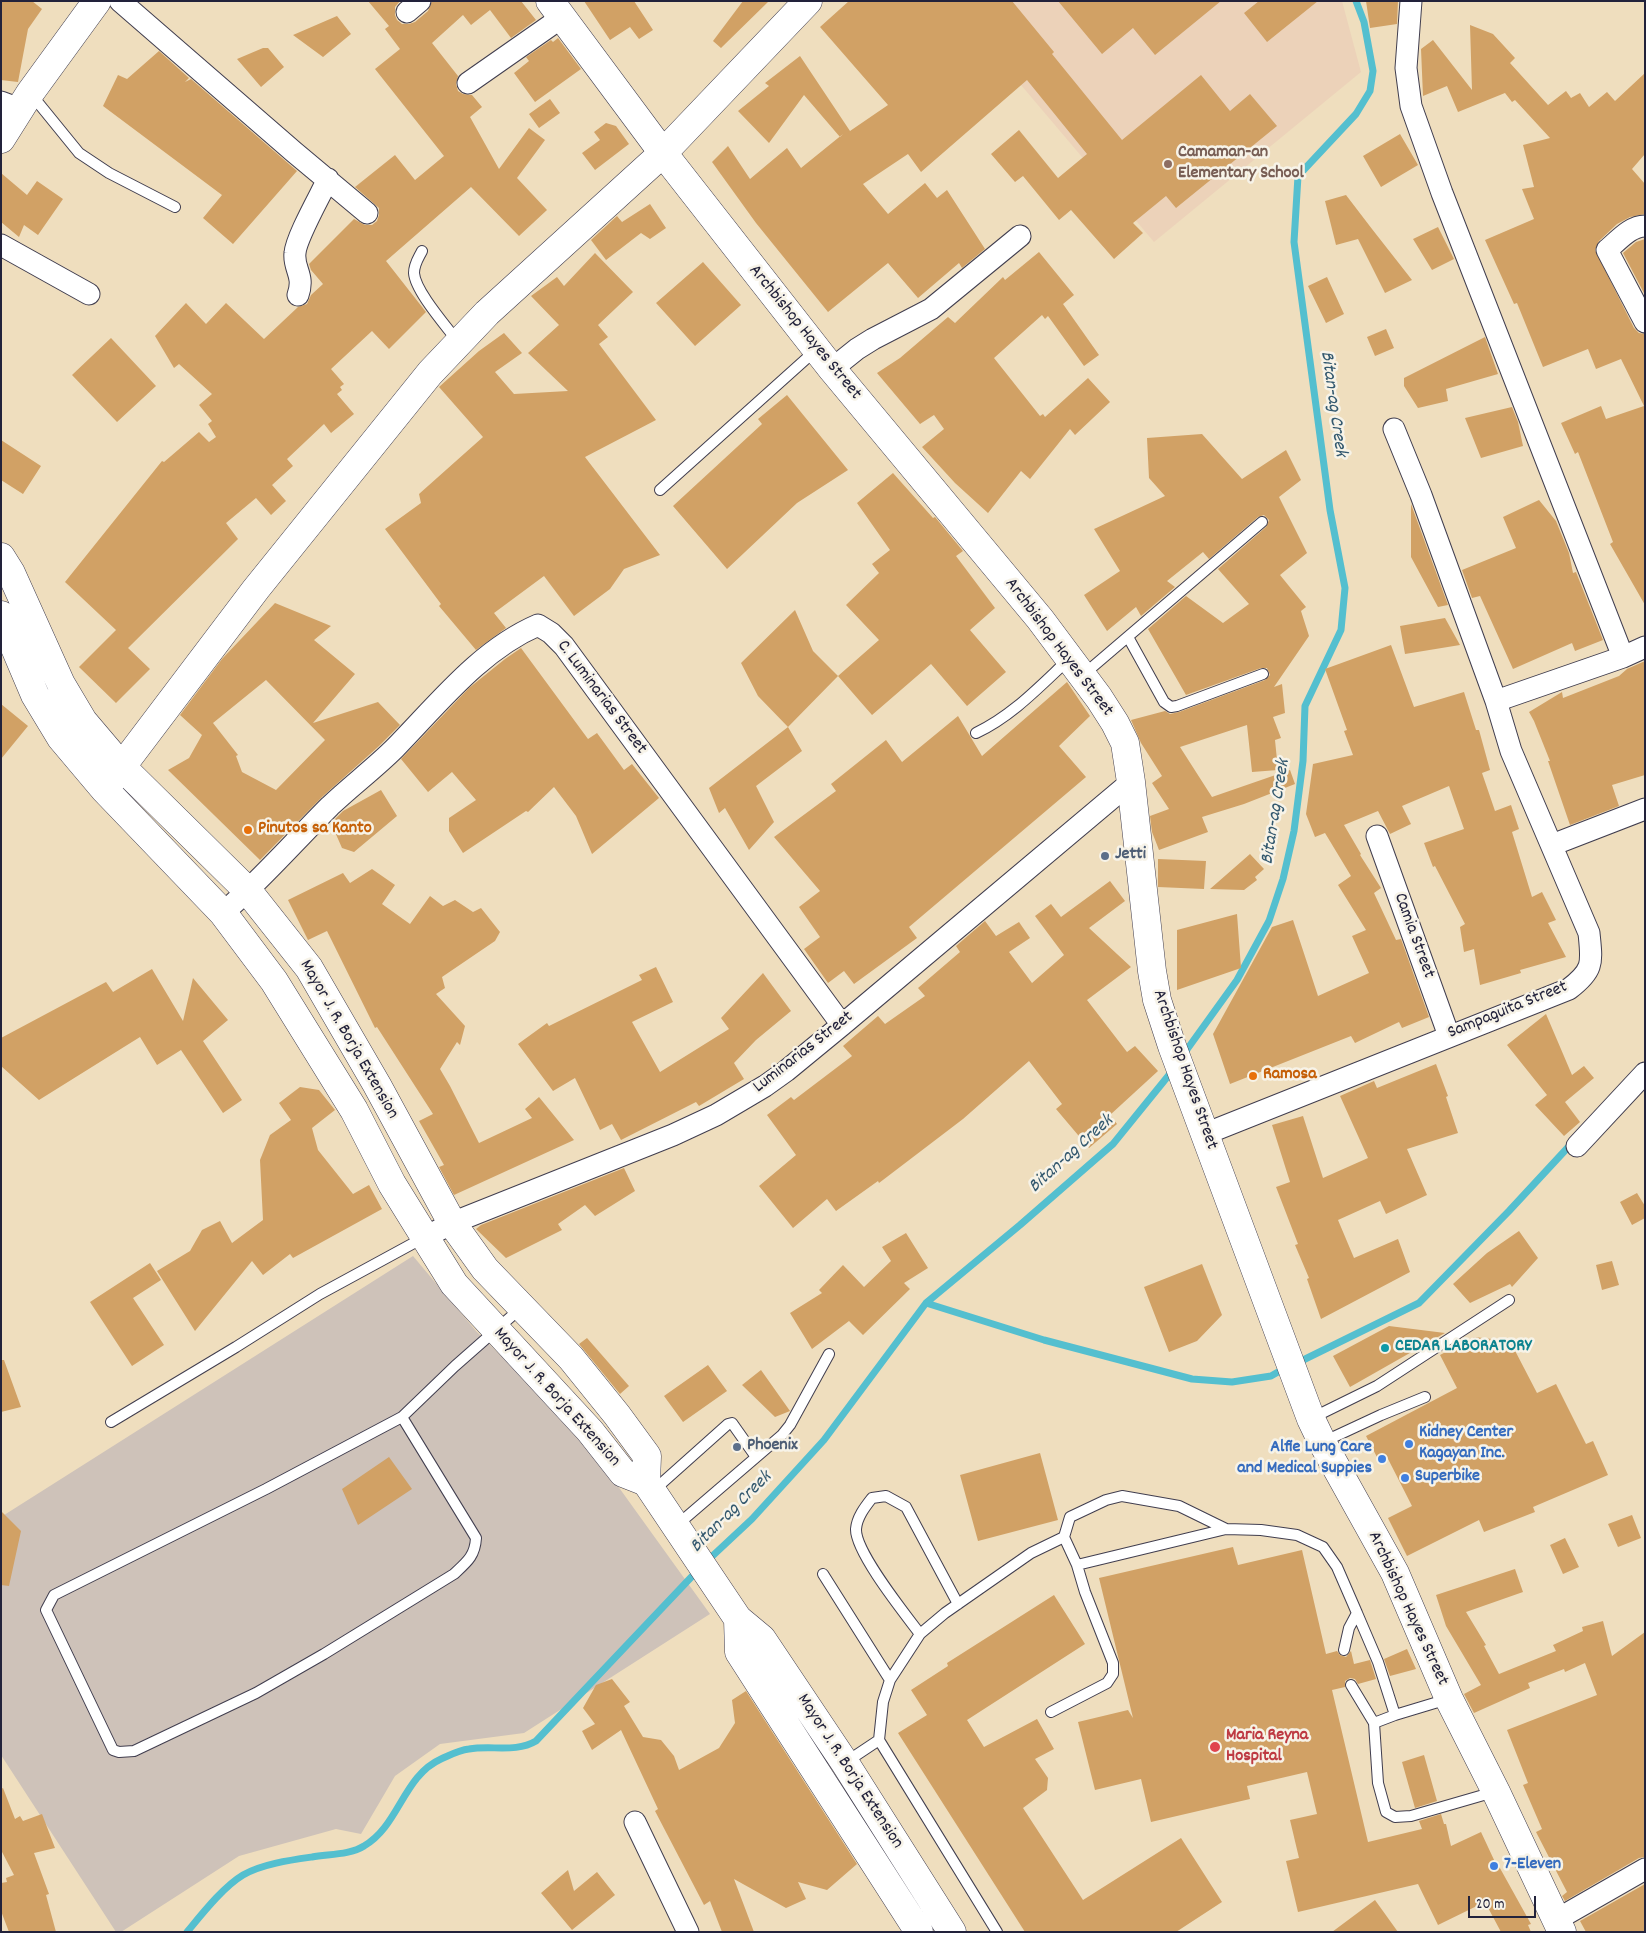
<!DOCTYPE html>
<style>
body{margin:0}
#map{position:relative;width:1646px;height:1933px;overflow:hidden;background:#efdebe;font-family:Dekko,sans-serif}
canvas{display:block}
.frame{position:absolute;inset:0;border:2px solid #22223b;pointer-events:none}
.scale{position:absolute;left:1468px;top:1896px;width:68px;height:22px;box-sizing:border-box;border:2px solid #22223b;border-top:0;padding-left:6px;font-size:15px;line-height:18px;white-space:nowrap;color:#22223b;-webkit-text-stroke:4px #f7f3e8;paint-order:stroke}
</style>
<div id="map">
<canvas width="1646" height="1933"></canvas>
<div class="frame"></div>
<div class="scale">20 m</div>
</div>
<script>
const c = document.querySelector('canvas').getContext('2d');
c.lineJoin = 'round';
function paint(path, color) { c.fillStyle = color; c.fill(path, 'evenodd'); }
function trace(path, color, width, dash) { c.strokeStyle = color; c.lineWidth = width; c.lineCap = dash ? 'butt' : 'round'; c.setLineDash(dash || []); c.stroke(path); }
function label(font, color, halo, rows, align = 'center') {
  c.font = font + ' Dekko,sans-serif'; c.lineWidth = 5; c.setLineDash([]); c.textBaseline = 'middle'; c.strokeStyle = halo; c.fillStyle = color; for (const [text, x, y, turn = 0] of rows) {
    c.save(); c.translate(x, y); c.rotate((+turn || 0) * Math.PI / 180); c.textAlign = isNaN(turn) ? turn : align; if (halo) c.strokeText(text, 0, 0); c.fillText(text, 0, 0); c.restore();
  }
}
paint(new Path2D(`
 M953 1H1342L1361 72 1154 242 1021 85Z`), '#ecd2b9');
paint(new Path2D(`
 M413 1256 476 1331 584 1439 710 1614 524 1733 440 1744 395 1776 361 1834 336 1829 239 1856 121 1932H116L1 1755V1517Z`), '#cec2b9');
trace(new Path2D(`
 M1183 1055 1237 980 1269 921 1283 879 1294 831 1303 761 1305 706 1341 630 1345 588 1330 510 1294 242 1298 176 1356 114 1370 91 1373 71 1364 22 1356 1
 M926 1303 1044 1340 1192 1379 1232 1382 1271 1376 1285 1368
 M1295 1364 1419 1303 1509 1211 1572 1143
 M706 1562 752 1519 824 1440 926 1303 1020 1225 1113 1144 1173 1070
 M187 1932C202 1914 223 1887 243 1875 262 1864 291 1860 312 1857 329 1854 350 1855 364 1846 399 1826 403 1776 441 1759 450 1755 459 1750 469 1749 491 1745 516 1753 536 1741L698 1570`), '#54bfcf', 7);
paint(new Path2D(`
 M1 1H32L42 9 28 29 18 82 1 80Z
 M368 1H400L395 7V15L397 20 402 24H409L415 22 428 11 432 1H521L536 20 511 38 490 10 471 25 463 15 432 43 458 76 456 84 458 91 463 94 472 95 482 107 470 117 499 169 529 128 545 140 517 178 547 210 519 236 471 187 386 261 426 312 389 349 372 331 331 369 344 384 340 387 342 390 337 394 354 414 331 433 324 424 287 459 293 466 272 485 286 501 271 515 256 498 226 523 238 539 128 648 150 669 116 703 79 667 116 630 65 582 162 461 164 462 199 432 209 442 216 437 208 424 212 421 199 405 212 394 179 364 174 368 155 336 186 303 206 324 226 303 264 339 298 307 307 304 311 295 323 284 311 270 309 264 354 219 365 225H372L377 221 379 215V208L355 187 395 155 415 180 444 156 375 69 400 49 385 29 389 26Z
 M584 1H634L653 30 639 39 630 27 610 40Z
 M743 1H769L721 48 713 41Z
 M849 1H1012L1054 52 1052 54 1122 140 1201 75 1230 111 1250 94 1277 126 1176 208 1166 196 1133 223 1143 233 1114 259 1071 210 1059 220 1023 176 1015 182 991 154 1019 130 1058 178 1087 154 1027 80 921 172 908 154 863 184 888 214 925 183 937 198 947 190 985 249 962 268 959 263 918 298 888 263 828 312 756 223 712 162 728 146 750 179 787 148 801 168 843 134 840 137 804 95 769 143 738 111 769 86 765 83 800 56 850 131 888 105 820 27Z
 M1058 1H1221L1155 55 1133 28 1102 54Z
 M1259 1H1318L1267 42 1244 13Z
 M1366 1H1398L1397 24 1370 28Z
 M337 16 351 34 323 57 293 35Z
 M1470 25 1493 34 1515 58 1510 63 1548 105 1566 91 1571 98 1580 93 1589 107 1607 92 1615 101 1645 73V154L1632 169 1645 184V214L1630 217 1617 224 1599 241 1595 250 1634 328 1639 333 1645 334V605L1610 544 1613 542 1578 452 1575 454 1561 423 1601 406 1606 419 1644 406 1621 359 1596 369 1588 349 1543 367 1517 303 1514 304 1485 240 1534 219 1522 189 1534 187 1523 145 1550 138 1515 100 1512 102 1505 93 1458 112 1447 86 1423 96 1421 49 1433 40 1472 90Z
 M558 38 581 69 535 102 514 73 529 61 526 57 551 40 553 42Z
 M263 48H268L284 67 261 87 237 59Z
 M159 51 189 78 185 82 191 79 297 171 233 244 203 218 222 195 103 106 118 75 127 79Z
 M550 99 560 113 539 128 529 114Z
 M606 123 616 126 629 144 595 170 582 153 600 140 594 132Z
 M1400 134 1418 165 1381 187 1363 156Z
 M1 173 27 195 37 181 63 199 38 235 24 225 19 237 1 222Z
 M1346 195 1372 229 1412 280 1385 293 1358 239 1336 245 1325 201Z
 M650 204 666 228 650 239 641 233 606 260 591 240 617 216 622 222Z
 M1438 227 1454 259 1432 270 1413 239Z
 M1645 239V295L1623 253 1636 242Z
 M1039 252 1074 295 1063 304 1099 355 1084 366 1048 316 1045 319 1042 315 994 358 1040 416 1043 414 1045 417 1088 378 1110 402 1075 435 1070 429 1030 479 1021 471 988 513 955 483 922 447 944 429 934 415 920 424 877 373 900 358 948 317 955 323 1003 277 1005 280Z
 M595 253 633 292 598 325 608 337 599 344 656 420 585 457 660 555 624 569 610 589 574 616 544 576 494 613 506 628 476 650 439 606 441 604 385 529 421 503 419 494 483 437 439 387 479 351 504 333 522 353 495 372 514 394 568 391 528 353 559 325 531 296 557 277 564 286Z
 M703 262 741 305 695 346 656 303Z
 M1327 277 1344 314 1326 323 1308 286Z
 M1386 329 1394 348 1375 356 1367 337Z
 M1485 337 1498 374 1446 389 1448 401 1418 408 1404 386V378Z
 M111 338 156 386 117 422 72 375Z
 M787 395 848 470 797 503 727 569 673 506 762 424 758 419Z
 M1512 407 1518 422 1523 446 1481 458 1465 418Z
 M1202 434 1242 479 1286 450 1301 480 1279 497 1307 553 1280 575 1306 607 1301 611 1309 636 1274 687 1282 684 1285 713 1273 717 1281 738 1275 740 1278 770 1252 772 1247 725 1180 747 1212 797 1290 770 1295 784 1244 804 1202 817 1208 832 1159 850 1152 832 1150 816 1169 809 1152 783 1162 776 1141 743 1131 720 1165 711 1170 714 1179 712 1265 680 1270 675 1267 668H1261L1186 695 1148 629 1186 596 1223 623 1249 604 1218 569 1266 527 1269 520 1264 515 1258 517 1209 559 1203 552 1167 581 1175 587 1141 616 1136 607 1107 631 1084 595 1120 571 1094 529 1165 496 1149 478 1147 438Z
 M1 440 41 466 23 494 1 480Z
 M893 473 933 518 935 517 963 551 956 556 995 608 970 630 1006 672 967 706 931 664 872 715 838 676 879 640 846 605 879 573 872 564 890 550 857 503Z
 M1539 500 1556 521 1569 553 1573 573 1576 572 1603 640 1575 651 1572 643 1513 669 1480 596 1472 598 1462 570 1516 548 1503 517Z
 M1411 504 1448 605 1438 607 1411 557Z
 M275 603 331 626 314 640 355 674 313 723 378 702 400 725 379 746 322 797 260 860 168 770 189 758 202 735 180 715 222 659ZM266 680 325 740 276 790 242 772 236 756 238 755 213 723Z
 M795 610 813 651 838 676 788 727 758 696 741 663Z
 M1445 618 1460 645 1405 654 1400 626Z
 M1391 645 1414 707 1464 692 1476 730H1479L1490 770 1482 773 1495 811 1511 805 1519 829 1512 832 1532 897 1542 892 1556 920 1548 923 1566 957 1520 970 1521 973 1480 985 1474 949 1464 952 1460 927 1465 924 1435 866 1433 867 1424 843 1464 829 1449 786 1402 806 1411 824 1390 834 1378 811 1344 825 1361 854 1360 855 1381 888 1374 893 1396 940 1401 939 1429 1017 1402 1028 1399 1022 1355 1043 1351 1036 1230 1084 1213 1034 1272 927 1293 920 1318 996 1369 973 1352 936 1366 930 1338 885 1351 876 1325 833 1315 837 1306 814 1313 764 1353 755 1344 731 1347 730 1325 669Z
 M521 648 588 739 597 733 624 770 632 764 659 798 592 854 576 816 554 787 528 812 526 811 463 853 449 831V818L476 800 452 772 428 792 401 759 469 688 505 659Z
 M1645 661V775L1612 785 1619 806 1570 825 1548 761H1550L1534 721 1529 712 1562 692 1563 698 1619 676 1627 669Z
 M1067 682 1090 716 1059 746 1086 777 909 927 917 938 854 984 844 971 828 983 804 949 820 937 799 907 820 891 774 837 836 791 831 784 886 740 902 762 958 716 982 756Z
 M1 704 28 726 1 759Z
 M788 727 802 751 756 786 774 822 749 850 725 808 719 813 709 788Z
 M381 790 397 816 354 852 342 848 331 823 343 811Z
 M1250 854 1264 869 1255 877 1257 880 1244 890 1210 889Z
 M1158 859 1206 861 1204 889 1158 887Z
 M372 869 395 885 382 904 410 924 430 896 443 906 455 900 473 912 481 908 500 932 495 941 442 977 445 988 436 994 465 1026 460 1045 457 1042 440 1069 450 1086 479 1143 532 1118 525 1109 539 1097 574 1140 454 1195 439 1167 444 1165 419 1121 433 1114 377 1027 375 1028 327 931 308 940 288 900 343 873 350 883Z
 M1110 881 1125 901 1089 928 1131 967 1087 1000 1127 1052 1135 1046 1158 1071 1110 1115 1117 1124 1089 1148 1056 1109 1062 1104 1029 1061 963 1119 879 1183 878 1181 836 1211 827 1199 793 1228 759 1186 796 1155 767 1115 791 1097 794 1100 852 1056 843 1046 878 1016 885 1024 925 996 918 988 960 952 956 946 985 921 996 936 1019 922 1030 938 1009 952 1032 983 1064 955 1035 916 1051 904 1061 917Z
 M1237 914 1241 968 1177 990V930Z
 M656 967 673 1002 632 1022 660 1072 729 1029 721 1018 763 973 791 1011 756 1040 734 1063 744 1079 699 1106 696 1102 621 1140 612 1124 600 1130 575 1078 553 1091 518 1044 547 1023 549 1026 642 980 639 975Z
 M152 969 183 1021 193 978 228 1020 203 1041 242 1100 223 1113 181 1050 157 1065 140 1037 39 1100 1 1066V1038L106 982 113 992Z
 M1546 1014 1572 1075 1584 1066 1594 1078 1565 1102 1580 1122 1564 1136 1535 1105 1547 1095 1507 1045Z
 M1436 1064 1448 1096 1446 1097 1458 1133 1407 1149 1427 1195 1386 1214 1380 1201 1338 1220 1354 1258 1398 1239 1410 1272 1321 1319 1307 1279 1309 1278 1295 1245 1298 1244 1276 1187 1290 1182 1272 1125 1303 1116 1323 1178 1368 1158 1340 1096 1374 1081 1377 1088Z
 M300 1087 319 1090 335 1110 312 1128 318 1150 353 1194 369 1185 382 1209 293 1258 290 1254 263 1275 252 1261 195 1331 157 1271 190 1251 202 1230 220 1221 232 1243 263 1220 260 1160 270 1135 291 1120 279 1103Z
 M624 1168 635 1191 595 1216 585 1205 558 1224 562 1230 506 1258 476 1229 481 1225Z
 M1637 1193 1645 1206V1218L1632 1225 1620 1202Z
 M1519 1231 1538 1258 1512 1287 1510 1284 1470 1303 1453 1284 1487 1253Z
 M906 1233 928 1268 904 1283 910 1289 863 1335 849 1321 812 1349 790 1313 822 1293 819 1290 843 1265 864 1287 891 1261 882 1247Z
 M1612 1261 1619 1285 1602 1290 1596 1265Z
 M150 1263 161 1280 133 1298 164 1345 132 1366 90 1302Z
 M1202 1264 1222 1315 1197 1341 1169 1352 1144 1287Z
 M1389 1326 1445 1333 1350 1387 1333 1356Z
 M1474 1337 1510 1341 1537 1393 1556 1384 1586 1444 1593 1441 1608 1475 1533 1507 1535 1512 1484 1532 1479 1520 1407 1556 1388 1518 1412 1506 1386 1455 1378 1459 1366 1436 1457 1388 1440 1355Z
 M587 1338 629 1386 620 1394 579 1344Z
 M1 1360H4L21 1407 1 1412Z
 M708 1365 727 1391 683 1422 664 1396Z
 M761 1370 790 1411 775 1417 742 1385Z
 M1040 1453 1058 1520 978 1541 960 1475Z
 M389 1457 412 1489 358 1525 342 1489Z
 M1 1511 21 1531 9 1586 1 1585Z
 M1632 1515 1641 1538 1618 1547 1608 1524Z
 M1565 1538 1579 1567 1563 1574 1550 1545Z
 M1233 1547 1238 1565 1302 1550 1326 1654 1337 1651 1340 1655 1346 1657 1351 1651 1354 1664 1370 1660 1376 1679 1358 1684 1355 1679 1350 1678 1345 1681V1687L1332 1690 1368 1842 1422 1829 1419 1821 1441 1814 1444 1824H1446L1451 1846 1481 1832 1495 1862 1496 1861 1531 1924 1528 1925 1531 1932H1501L1485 1902 1438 1925 1418 1884 1298 1912 1286 1861 1299 1858 1290 1820 1317 1814 1307 1772 1247 1786 1250 1799 1151 1822 1141 1779 1095 1790 1078 1722 1128 1710 1133 1718 1099 1578Z
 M1515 1569 1523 1592 1466 1612 1486 1645 1484 1646 1499 1674 1556 1651 1553 1645 1583 1631 1582 1627 1603 1621 1612 1656 1645 1632V1857L1639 1858 1565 1901 1562 1896 1567 1892 1536 1832 1542 1829 1523 1785 1528 1783 1507 1730 1597 1695 1585 1663 1565 1672 1564 1669 1528 1683 1530 1688 1474 1713 1464 1694 1481 1685 1446 1626 1436 1595Z
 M1054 1595 1085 1644 967 1720 984 1747 1037 1719 1054 1749 1035 1759 1048 1778 1047 1790 1023 1808 1083 1900 1181 1838 1222 1902 1176 1932H1025L898 1733 927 1715 911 1690 948 1666 947 1663Z
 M1407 1649 1416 1669 1390 1676 1384 1659Z
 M612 1679 630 1702 624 1706 643 1737 661 1740 674 1756 679 1770 719 1748 735 1723 732 1700 746 1691 857 1864 827 1890 798 1882 806 1899 786 1908 734 1879 754 1932H722L710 1901 704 1905 655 1811 658 1809 621 1730 592 1750 582 1731 595 1724 583 1708 596 1685Z
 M1424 1755 1437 1801 1415 1808 1402 1762Z
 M3 1788 15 1819 20 1816 23 1821 42 1814 55 1848 34 1853 49 1894 46 1895 56 1932H9L1 1911V1883L7 1882 6 1878 14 1875 1 1850V1789Z
 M568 1870 574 1891 597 1872 615 1895 572 1930 541 1893Z
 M1645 1884V1932H1586L1580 1921Z
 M1375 1900 1398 1932H1332Z`), '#d1a165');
const lane = new Path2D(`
 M31 94 79 153 109 173 175 207
 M422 251C418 259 414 264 414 273 415 291 447 327 458 342
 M660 490 816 350
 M1128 637 1164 702 1171 707 1177 706 1263 674
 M1083 675 1262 522
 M976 733C1012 716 1039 687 1068 660
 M402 1417 476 1538C475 1556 467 1562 454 1574L324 1654 256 1693 134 1751 119 1752 113 1750 46 1610 54 1595 266 1489 402 1417 455 1366 522 1307
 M1312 1418 1377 1386 1509 1300
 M111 1422 236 1347 320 1294 423 1238
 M1323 1442 1381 1415 1425 1397
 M653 1491 728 1424 732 1423 756 1457
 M676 1526 782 1435 790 1425 829 1354
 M1077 1565 1226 1529
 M823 1574 890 1680
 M1357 1613 1378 1662 1395 1715
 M920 1634C905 1614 855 1552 856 1529 857 1517 865 1507 872 1498L886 1496 906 1507 958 1604
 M1351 1685 1374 1723
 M1448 1699 1395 1715 1374 1723 1378 1783 1386 1812 1395 1817 1411 1816 1494 1792
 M1051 1712 1107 1683 1113 1674V1663L1085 1592 1077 1565 1064 1537 1070 1517 1106 1500 1122 1496 1179 1506 1226 1529 1261 1530 1297 1535 1323 1547 1337 1567 1357 1613 1349 1628 1344 1650
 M846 1762 879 1740
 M997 1932 879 1740 883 1702 890 1680 920 1634 945 1613 1031 1553 1064 1537`);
const street = new Path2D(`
 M120 1 294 152 367 213
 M1411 1 1406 68 1411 106 1442 193 1623 657
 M407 12 420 1
 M468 83 561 18
 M1 102 20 109
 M1645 226C1630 226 1618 241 1607 250L1645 322
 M1 245 89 294
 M298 295C305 275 293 269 295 253 296 238 320 196 328 179
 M832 369 857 349 873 339 931 309 1020 236
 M1394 429 1421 495 1496 701
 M1377 836 1449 1036
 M1552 845 1645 809
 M223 913C261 880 294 842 330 806 351 786 375 768 395 748 438 704 480 650 538 625L551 633 564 646 842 1025
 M1205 1134 1569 989C1594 970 1592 963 1589 933L1511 751 1496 701 1623 657 1645 647
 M1577 1146 1645 1073
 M424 1238 452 1223 673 1135 716 1115 765 1086 786 1071 842 1025 1131 782
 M635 1822 688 1932
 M1556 1920 1645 1869`);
const secondary = new Path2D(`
 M550 1 663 153 832 369 1040 619 1099 698 1115 723 1125 743 1131 782 1152 971 1157 1000 1172 1046 1311 1419 1322 1442 1395 1573 1449 1699 1496 1792 1562 1932
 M1 139 30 93 97 1
 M107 786 256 589 430 373 487 313 663 153 808 1`);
const primary = new Path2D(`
 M1 557 11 573 61 684 83 721 122 767 248 891 309 968 377 1085 452 1223 485 1269 571 1358 617 1415 647 1456 646 1482 738 1619 762 1639 845 1763 952 1932
 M1 615 35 695 61 738 104 789 223 913 274 981 354 1110 392 1184 454 1284 590 1431 623 1473 646 1482
 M738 1619 739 1652 919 1932`);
trace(lane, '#413e4f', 12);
trace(street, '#413e4f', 23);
trace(secondary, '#413e4f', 29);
trace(primary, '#413e4f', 29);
trace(lane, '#fff', 10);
trace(street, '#fff', 21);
trace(secondary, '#fff', 28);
trace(primary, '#fff', 28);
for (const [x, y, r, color] of [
 [1168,164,5,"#8d6e63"],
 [248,830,5,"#e8710a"],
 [1105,856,5,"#5c6f8a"],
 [1253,1076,5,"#e8710a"],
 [1385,1348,5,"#0f9aa8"],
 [1409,1444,5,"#3f7fe0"],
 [737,1447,5,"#5c6f8a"],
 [1382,1459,5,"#3f7fe0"],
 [1405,1478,5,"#3f7fe0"],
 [1215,1747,6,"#e0444e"],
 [1494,1866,5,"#3f7fe0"]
]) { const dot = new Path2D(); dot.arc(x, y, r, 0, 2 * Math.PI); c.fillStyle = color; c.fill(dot); trace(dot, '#f7f3e8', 2); }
label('bold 18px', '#785e54', '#f7f3e8', [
 ["Camaman-an",1178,154],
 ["Elementary School",1178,175]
], 'left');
label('18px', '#22223b', '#f7f3e8', [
 ["Archbishop Hayes Street",804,333,51],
 ["Archbishop Hayes Street",1058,648,53],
 ["C. Luminarias Street",601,698,53],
 ["Camia Street",1413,936,70],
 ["Sampaguita Street",1508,1011,-22],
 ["Mayor J. R. Borja Extension",348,1040,60],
 ["Luminarias Street",804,1053,-38],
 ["Archbishop Hayes Street",1184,1070,71],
 ["Mayor J. R. Borja Extension",556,1398,48],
 ["Archbishop Hayes Street",1407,1609,65],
 ["Mayor J. R. Borja Extension",849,1772,57]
]);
label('bold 18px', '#c56008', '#f7f3e8', [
 ["Pinutos sa Kanto",258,830],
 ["Ramosa",1263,1076]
], 'left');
label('bold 18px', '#4e5e75', '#f7f3e8', [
 ["Jetti",1115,856],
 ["Phoenix",747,1447]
], 'left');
label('bold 18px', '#0d838f', '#f7f3e8', [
 ["CEDAR LABORATORY",1395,1348]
], 'left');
label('bold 18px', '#366cbe', '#f7f3e8', [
 ["Kidney Center",1419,1434],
 ["Kagayan Inc.",1419,1455],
 ["Alfie Lung Care",1372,1449,"right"],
 ["and Medical Suppies",1372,1470,"right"],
 ["Superbike",1415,1478],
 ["7-Eleven",1504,1866]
], 'left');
label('bold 18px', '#be3a42', '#f7f3e8', [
 ["Maria Reyna",1226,1737],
 ["Hospital",1226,1758]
], 'left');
label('italic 19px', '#34596f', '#f7f3e8', [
 ["Bitan-ag Creek",1332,404,82],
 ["Bitan-ag Creek",1277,812,-81],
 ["Bitan-ag Creek",1072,1155,-42],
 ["Bitan-ag Creek",732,1513,-45]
]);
</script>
